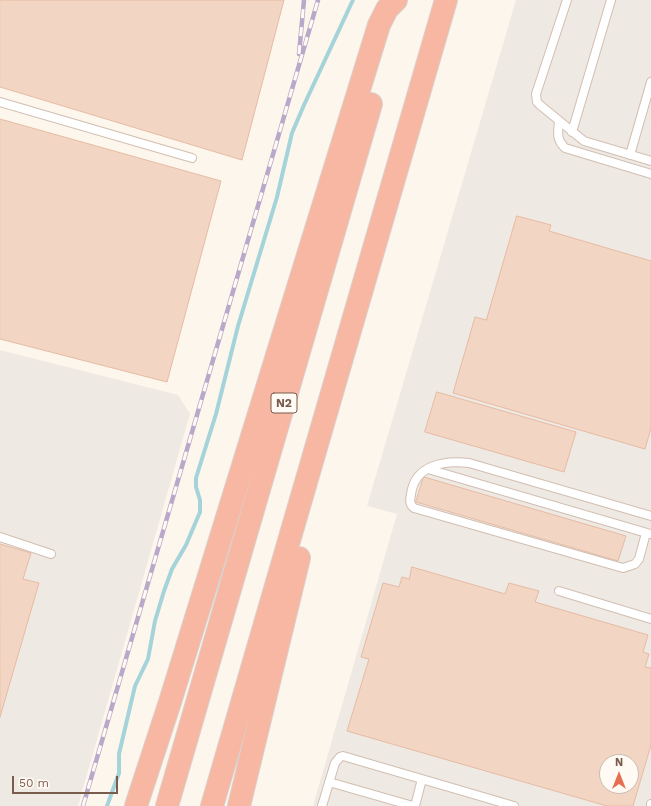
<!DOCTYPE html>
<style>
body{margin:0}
#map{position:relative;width:651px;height:806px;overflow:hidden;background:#fdf6ec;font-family:"Work Sans",sans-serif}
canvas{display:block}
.north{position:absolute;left:599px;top:754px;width:40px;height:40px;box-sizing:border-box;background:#fffaf3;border:1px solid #cabbb1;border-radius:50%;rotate:0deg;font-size:11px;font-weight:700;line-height:16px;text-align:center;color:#7a5c4d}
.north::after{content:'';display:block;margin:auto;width:14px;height:18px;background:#e76f51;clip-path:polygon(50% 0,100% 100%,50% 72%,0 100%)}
.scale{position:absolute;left:12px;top:776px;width:106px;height:18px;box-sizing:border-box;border:2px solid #7a5c4d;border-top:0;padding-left:5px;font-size:12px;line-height:14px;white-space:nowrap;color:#7a5c4d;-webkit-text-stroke:3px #fffaf3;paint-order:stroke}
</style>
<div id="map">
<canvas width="651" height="806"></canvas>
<div class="north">N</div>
<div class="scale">50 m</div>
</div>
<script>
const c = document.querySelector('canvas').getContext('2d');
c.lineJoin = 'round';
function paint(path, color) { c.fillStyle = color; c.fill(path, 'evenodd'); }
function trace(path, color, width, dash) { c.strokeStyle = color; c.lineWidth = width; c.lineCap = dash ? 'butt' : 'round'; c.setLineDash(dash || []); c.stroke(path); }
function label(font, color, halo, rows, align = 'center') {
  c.font = font + ' "Work Sans",sans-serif'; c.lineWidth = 3.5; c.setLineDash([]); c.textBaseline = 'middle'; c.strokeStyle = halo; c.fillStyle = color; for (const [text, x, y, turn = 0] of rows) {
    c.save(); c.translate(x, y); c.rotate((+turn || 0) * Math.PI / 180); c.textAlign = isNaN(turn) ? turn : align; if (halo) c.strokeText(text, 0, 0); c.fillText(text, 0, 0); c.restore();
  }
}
paint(new Path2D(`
 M516 0H651V806H313L397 514 367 506ZM607 762H631V786H607Z
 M0 350 178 395 190 414 78 806H0Z`), '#efe9e4');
trace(new Path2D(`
 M107 806 119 773V754L135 686 148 659 155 621 164 591 172 569 186 545 200 512V500L196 487V478L216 414 238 326 277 197 292 133 304 105 353 0`), '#a5d3da', 4);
const building = new Path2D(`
 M0 0H284L242 160 0 87Z
 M0 119 221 181 167 382 0 339Z
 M517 216 551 225 549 231 651 261V428L645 449 453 393 475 317 486 320Z
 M437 392 576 432 564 472 425 432Z
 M424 477 626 536 618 561 416 502Z
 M0 544 31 553 23 579 39 583 0 717Z
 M412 567 505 594 509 583 539 591 535 602 648 635 643 652 649 654 645 667 651 668V745L633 806H607L347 731 369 659 361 657 383 583 399 587 402 577 409 579ZM607 762H631V786H607Z`);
paint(building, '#f3d5c3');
trace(building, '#e6bba3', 1);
const service = new Path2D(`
 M567 0 536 94 537 102 540 105 584 141 651 161
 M0 102 192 158
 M559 121C558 133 556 139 565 148L651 174
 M572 132 611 0
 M630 155 651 82
 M428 469 650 534
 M646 533 639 559 635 564 623 568 414 508C409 504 410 500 411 494 415 465 444 460 469 463L651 516
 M0 537 51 554
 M559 591 651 619
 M329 782 413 806
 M322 806 335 763 340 757 343 756 514 806
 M415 806 422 779
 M651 806V804`);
const motorway = new Path2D(`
 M136 806 170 702 379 25 387 9 396 0
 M167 806 371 104
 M212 806 446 0
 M239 806 299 558`);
trace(service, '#d1beb0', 10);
trace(motorway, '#dad1cd', 24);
trace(service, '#fff', 8);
trace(motorway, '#f7b7a3', 22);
const rail = new Path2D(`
 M299 54 304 0
 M83 806 318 0`);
trace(rail, '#b9a8c9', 4.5);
trace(rail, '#fffaf3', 3, [9]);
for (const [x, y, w] of [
 [284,403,26]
]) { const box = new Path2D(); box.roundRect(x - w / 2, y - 10, w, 20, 3); c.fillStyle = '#fffaf3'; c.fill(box); trace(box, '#7a5c4d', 1); }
label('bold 12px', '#7a5c4d', null, [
 ["N2",284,403]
]);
</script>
